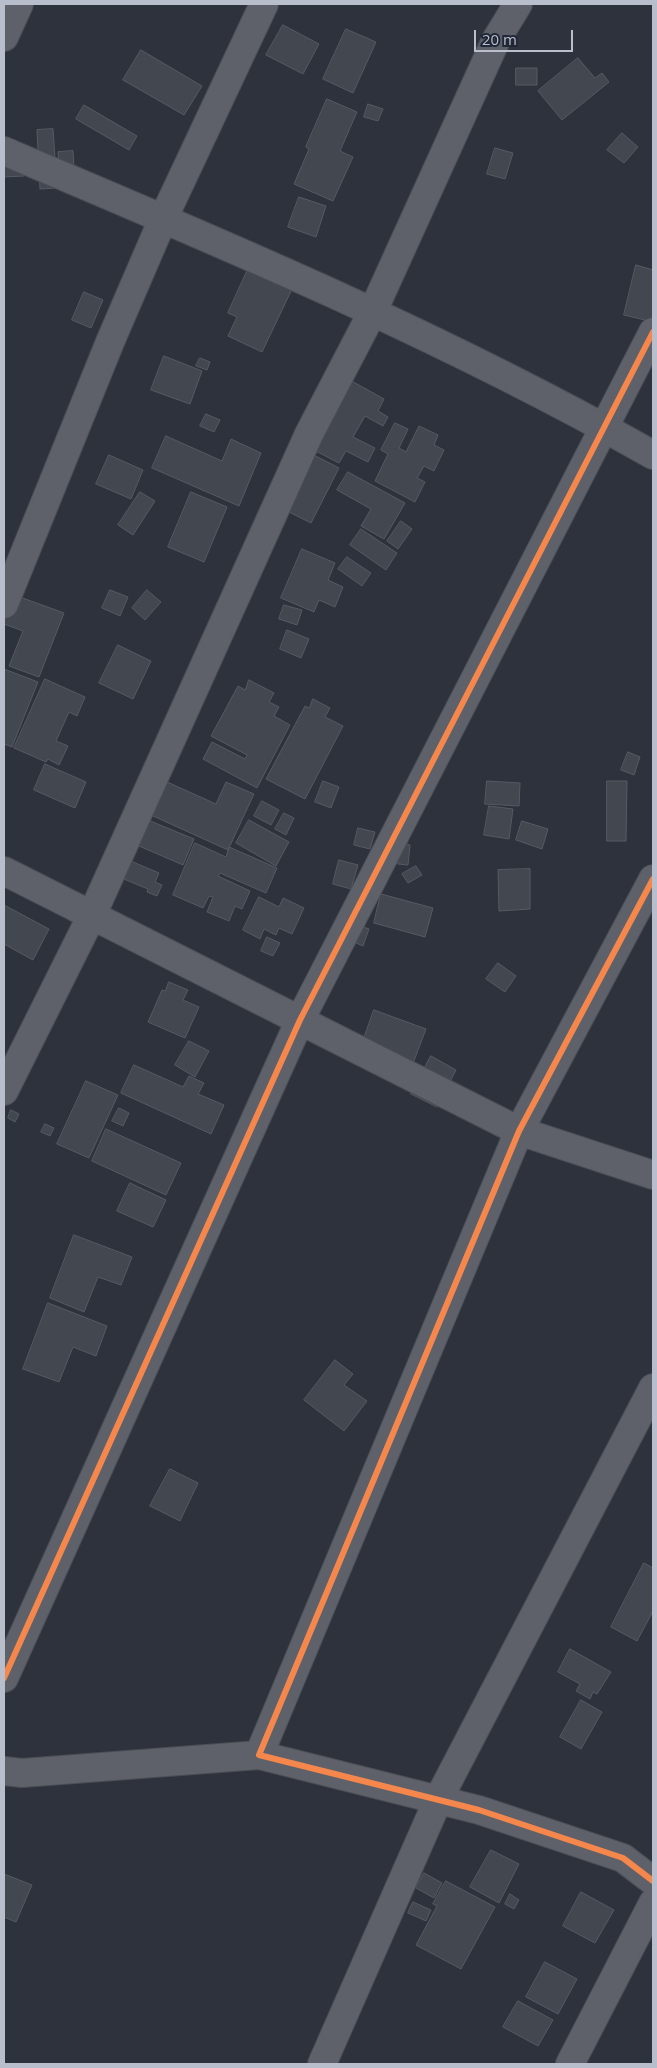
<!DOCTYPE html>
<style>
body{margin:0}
#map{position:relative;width:657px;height:2068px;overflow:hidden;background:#2e323c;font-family:"Open Sans",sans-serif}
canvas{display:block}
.frame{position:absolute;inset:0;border:5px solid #b9becc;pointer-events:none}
.scale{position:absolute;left:474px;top:30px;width:99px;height:22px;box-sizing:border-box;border:2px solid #b9becc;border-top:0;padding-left:6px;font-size:15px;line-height:18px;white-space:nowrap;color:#b9becc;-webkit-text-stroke:4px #212737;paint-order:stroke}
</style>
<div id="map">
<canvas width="657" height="2068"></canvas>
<div class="frame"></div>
<div class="scale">20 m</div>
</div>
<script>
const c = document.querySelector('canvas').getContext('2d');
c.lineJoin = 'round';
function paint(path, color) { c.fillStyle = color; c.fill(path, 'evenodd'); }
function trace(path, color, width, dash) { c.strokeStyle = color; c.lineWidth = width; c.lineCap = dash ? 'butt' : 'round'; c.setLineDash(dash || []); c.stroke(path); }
const building = new Path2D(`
 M283 25 319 44 303 74 266 55Z
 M346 29 376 42 353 93 323 79Z
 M141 50 202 86 184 115 123 80Z
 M578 58 595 78 602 73 609 82 562 120 538 91Z
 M516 68H537V85H516Z
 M327 99 357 112 340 151 353 157 333 201 294 184 309 149 306 147Z
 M368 104 383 109 378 121 364 117Z
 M84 105 137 136 129 150 76 119Z
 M53 129 57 188 40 189 37 130Z
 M622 133 638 147 624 163 607 150Z
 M495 148 513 153 505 179 487 174Z
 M73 151 75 188 61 189 58 152Z
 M23 158 24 176 4 177V159Z
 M299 197 326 206 316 237 288 227Z
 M636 265 653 270V322L624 315Z
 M249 267 293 287 262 352 228 336 237 317 228 313Z
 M84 292 103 300 91 328 72 320Z
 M164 356 202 371 190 404 151 390Z
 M200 358 210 362 207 370 196 366Z
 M348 379 384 399 378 411 388 417 383 426 365 416 353 437 375 448 368 462 346 451 339 463 310 448Z
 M206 414 220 420 214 432 200 426Z
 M395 423 408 429 399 448 406 452 419 426 438 435 434 445 444 450 434 471 424 466 417 478 425 482 415 502 375 481 388 454 381 450Z
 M166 436 222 461 231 439 261 453 239 506 152 468Z
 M308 452 339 468 311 523 279 507Z
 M109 455 143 470 131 499 96 484Z
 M348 472 405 503 384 539 361 526 371 509 337 490Z
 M140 492 155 501 133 535 118 525Z
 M191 492 227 507 204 562 168 547Z
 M401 521 412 529 398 549 387 541Z
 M361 529 397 553 386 570 350 545Z
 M302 549 335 563 328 580 343 587 335 607 319 600 314 612 281 598Z
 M347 557 371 573 362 586 338 569Z
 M110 590 128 597 120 616 102 608Z
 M147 590 161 602 145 620 132 608Z
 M6 592 64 613 39 677 9 666 23 631 4 624V598Z
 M284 605 302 610 297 625 279 619Z
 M287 630 309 639 301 658 280 649Z
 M118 645 151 661 133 699 99 683Z
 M4 669 38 682 12 747 4 744Z
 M45 679 85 697 77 716 69 712 56 741 68 746 59 765 48 759 46 762 14 748Z
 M249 680 274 693 269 702 279 707 274 716 290 725 257 788 203 759 212 742 245 759 247 755 211 736 238 686 245 690Z
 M313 699 330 708 325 717 343 726 305 799 266 779 305 706 309 708Z
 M628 752 640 757 634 775 621 770Z
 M45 764 86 782 75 808 34 790Z
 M156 777 216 804 226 782 254 794 228 850 140 810Z
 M323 781 339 787 331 808 315 802Z
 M487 781 520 783 519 806 485 804Z
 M607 781H627L626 841H607Z
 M262 801 279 810 271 825 254 816Z
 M489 806 513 809 509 839 484 835Z
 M284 813 294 818 286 835 275 829Z
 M143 818 194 839 183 865 132 843Z
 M249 820 289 842 276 866 236 843Z
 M522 821 548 829 542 849 516 840Z
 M358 828 375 832 370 849 354 845Z
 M195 843 226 857 229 847 277 868 266 893 220 873 218 876 250 891 242 909 235 906 229 921 207 912 213 897 209 896 203 908 173 895Z
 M401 843 410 845 408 865 398 864Z
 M126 859 159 873 155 882 162 885 157 896 147 892 148 889 119 877Z
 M339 860 358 865 351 889 333 884Z
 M416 866 422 875 408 883 402 874Z
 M530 869V909L499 911 498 870Z
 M381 894 433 908 425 937 374 923Z
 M259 897 279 907 283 898 304 908 292 934 279 928 276 935 264 929 260 939 243 930Z
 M4 905 49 929 33 960 4 944Z
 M361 926 369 929 363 946 354 942Z
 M267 937 280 943 273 956 261 951Z
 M498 963 516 976 505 992 486 979Z
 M169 982 188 990 183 1000 199 1007 185 1038 148 1022 162 990 165 991Z
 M374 1010 426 1029 412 1066 361 1047Z
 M189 1041 209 1051 195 1077 175 1065Z
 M431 1056 456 1070 437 1107 411 1094Z
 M134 1065 183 1087 189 1076 204 1083 198 1094 224 1105 211 1134 121 1093Z
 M86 1081 118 1095 89 1158 57 1144Z
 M119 1108 129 1113 123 1126 112 1121Z
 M11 1110 19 1114 15 1122 8 1118Z
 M45 1124 54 1128 50 1136 41 1132Z
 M106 1129 181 1163 166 1195 92 1161Z
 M130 1183 166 1200 153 1227 117 1211Z
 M74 1235 132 1257 121 1285 98 1277 84 1312 50 1298Z
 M48 1303 107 1326 96 1356 73 1347 59 1382 23 1369Z
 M335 1360 353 1374 344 1385 367 1401 344 1431 304 1400Z
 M170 1469 198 1483 180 1521 150 1506Z
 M644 1563 653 1568V1611L637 1641 611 1627Z
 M570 1649 611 1672 597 1694 593 1692 590 1699 576 1691 580 1684 558 1672Z
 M581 1700 602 1712 581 1749 560 1737Z
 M491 1850 519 1864 499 1903 470 1887Z
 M424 1873 442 1883 434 1898 416 1888Z
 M4 1874 32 1885 16 1922 4 1917Z
 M446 1881 495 1907 461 1969 416 1945 437 1906 433 1904Z
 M581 1892 614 1910 595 1943 563 1926Z
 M510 1894 519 1900 514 1909 505 1904Z
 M413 1902 431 1910 426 1921 408 1913Z
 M545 1962 577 1979 558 2014 526 1997Z
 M518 2001 553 2020 538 2046 503 2027Z`);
paint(building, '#434750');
trace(building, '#565a63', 1);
const street = new Path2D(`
 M4 37 19 4
 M4 151C224 244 445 337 653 455
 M4 604 110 342 163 219 264 4
 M4 871 519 1131 653 1175
 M653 879 519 1131 259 1755 479 1810 623 1858 653 1881
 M4 1091 92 915 309 434 373 311 496 40 518 4
 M4 1678 300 1020 653 332
 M4 1771 22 1773 259 1755
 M322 2064 438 1800 653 1388
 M570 2064 653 1903`);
trace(street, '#4a4d54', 30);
trace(street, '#5e616a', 28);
trace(new Path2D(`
 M653 879 519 1131 259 1755 479 1810 623 1858 653 1881
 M4 1678 300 1020 653 332`), '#f5874c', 6);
</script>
